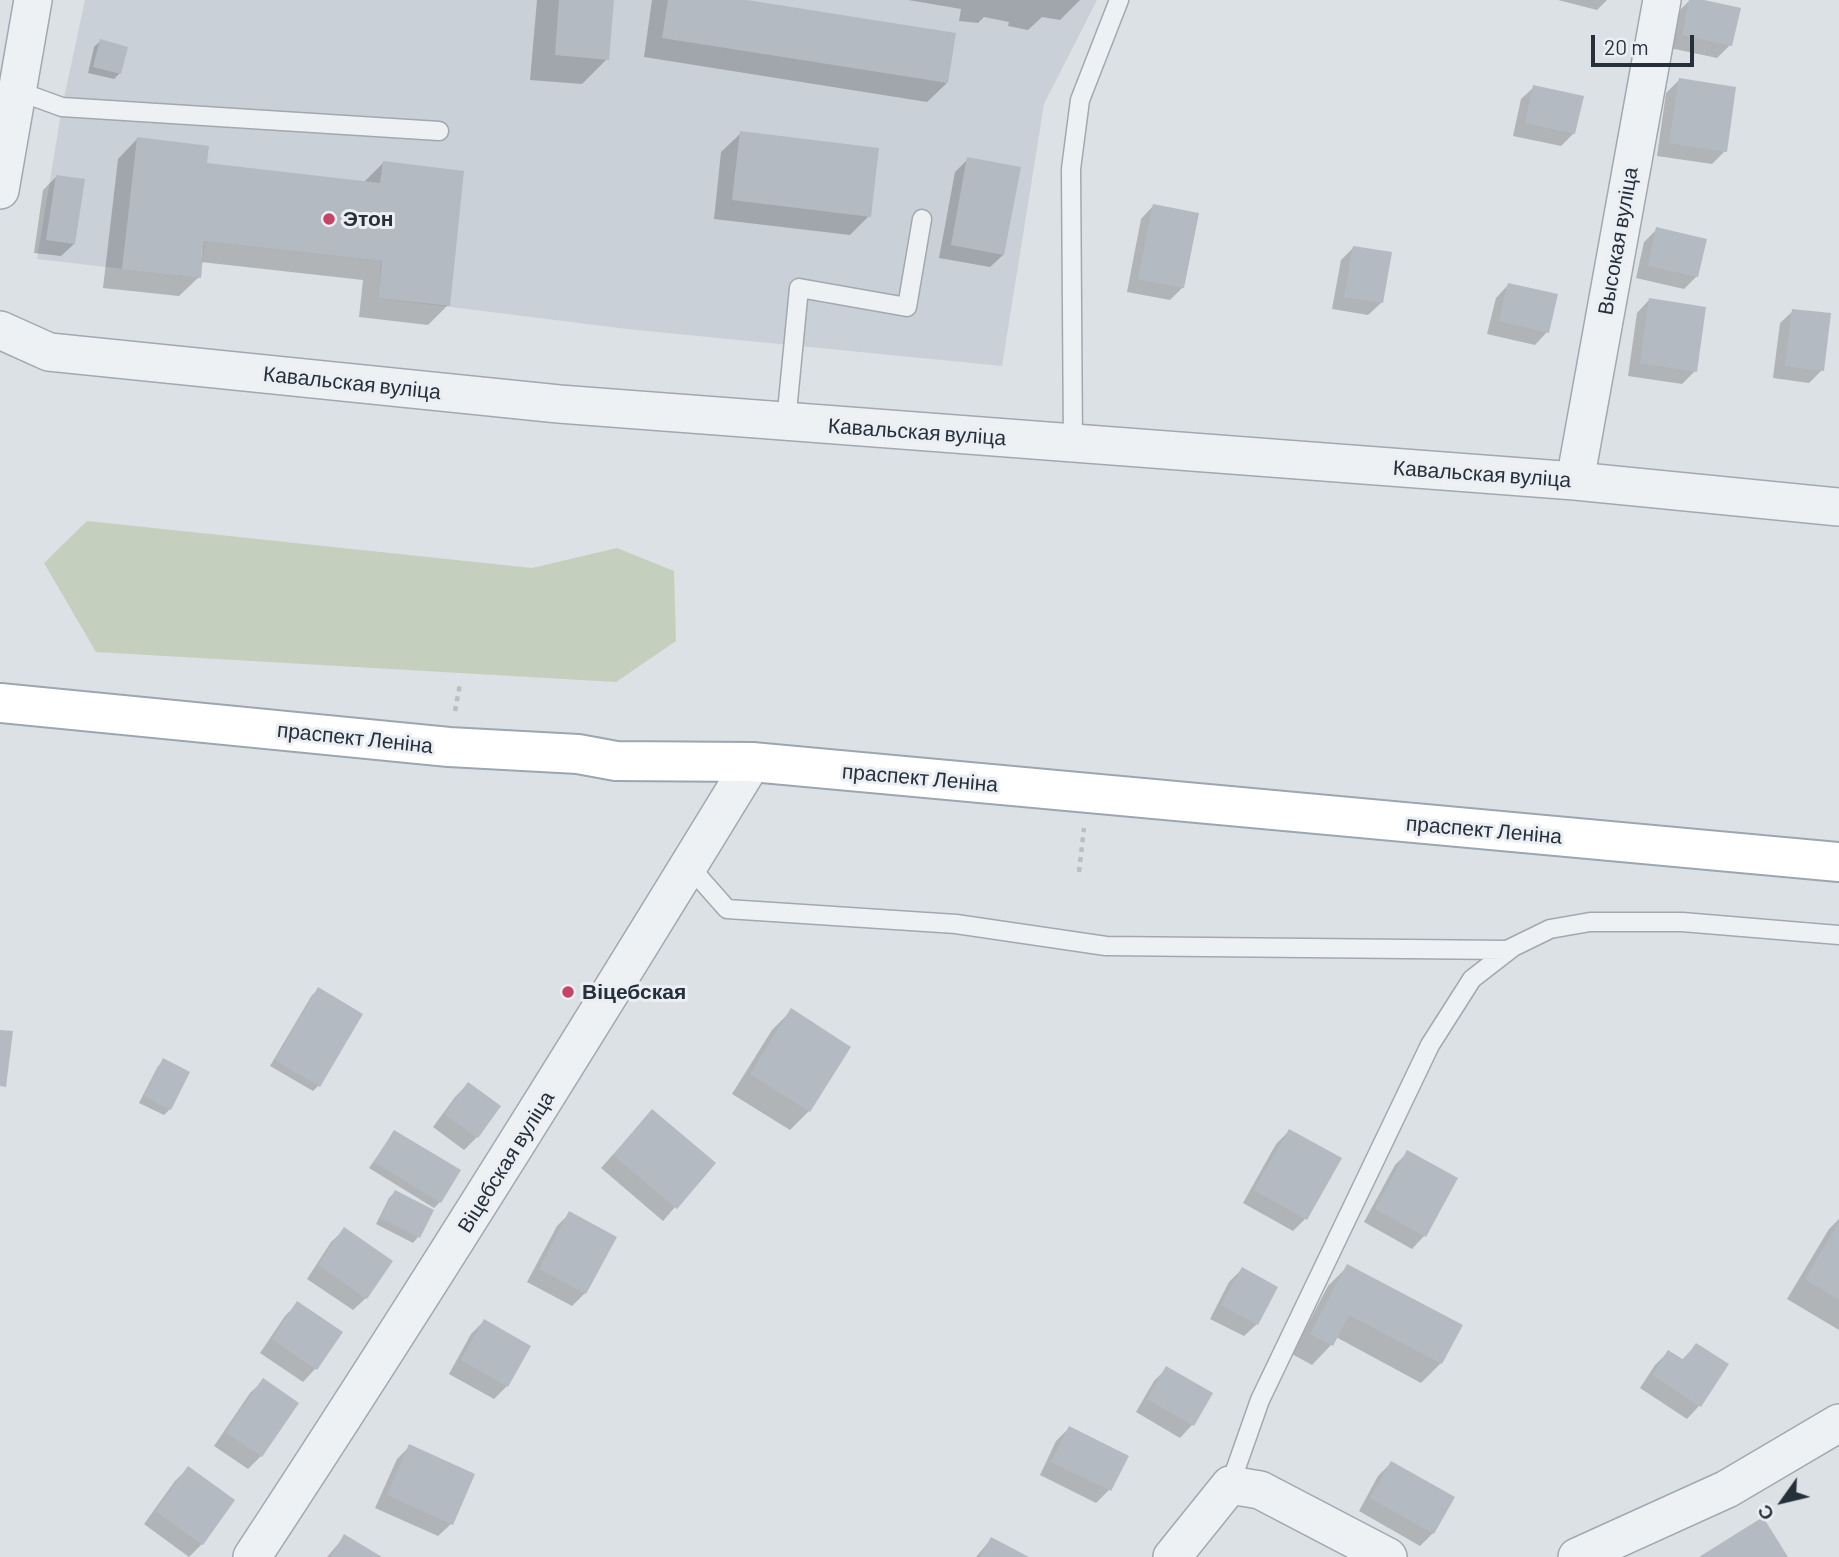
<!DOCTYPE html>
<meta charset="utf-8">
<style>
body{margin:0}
#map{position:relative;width:1839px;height:1557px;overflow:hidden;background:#dce1e5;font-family:Barlow,sans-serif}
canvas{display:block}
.north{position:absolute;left:1748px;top:1466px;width:70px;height:70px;-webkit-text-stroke:5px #ebeff3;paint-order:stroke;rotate:236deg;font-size:19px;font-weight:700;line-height:28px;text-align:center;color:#26303b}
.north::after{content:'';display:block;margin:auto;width:24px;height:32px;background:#26303b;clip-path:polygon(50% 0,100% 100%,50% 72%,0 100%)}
.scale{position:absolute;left:1591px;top:35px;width:103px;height:32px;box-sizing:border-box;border:4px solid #26303b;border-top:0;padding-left:9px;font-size:21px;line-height:24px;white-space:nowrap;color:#26303b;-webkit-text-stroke:5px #ebeff3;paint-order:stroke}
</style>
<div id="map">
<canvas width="1839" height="1557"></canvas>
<div class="north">С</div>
<div class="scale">20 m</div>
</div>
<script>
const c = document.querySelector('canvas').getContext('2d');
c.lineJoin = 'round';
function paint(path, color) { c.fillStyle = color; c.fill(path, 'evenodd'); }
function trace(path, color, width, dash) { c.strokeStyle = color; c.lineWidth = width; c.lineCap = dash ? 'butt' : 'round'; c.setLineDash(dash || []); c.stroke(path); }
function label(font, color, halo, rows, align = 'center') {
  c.font = font + ' Barlow,sans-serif'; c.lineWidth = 6; c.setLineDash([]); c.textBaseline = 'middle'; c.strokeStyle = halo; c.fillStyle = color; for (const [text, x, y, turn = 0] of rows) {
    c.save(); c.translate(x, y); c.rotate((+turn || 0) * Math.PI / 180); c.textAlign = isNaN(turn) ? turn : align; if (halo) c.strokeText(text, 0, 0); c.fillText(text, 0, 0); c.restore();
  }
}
paint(new Path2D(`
 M85 0H1097L1044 104 1002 366 627 329 378 298 381 261 205 241 201 278 37 259 62 107Z`), '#cad0d7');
paint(new Path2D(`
 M87 521 532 568 617 548 674 571 676 641 616 682 96 652 44 563Z`), '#c4cfbd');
paint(new Path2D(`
 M537 0H612L607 59 582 84 530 80Z
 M652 0H736L947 83 927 102 644 57Z
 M908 0H1080L1060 20 1042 17 1028 30 1008 26 1009 22 984 17 978 23 959 21 961 9Z
 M1558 0H1607L1597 10Z
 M1690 0H1696L1730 45 1717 58 1670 48 1678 12Z
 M100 41 120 73 114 79 88 73 94 47Z
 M1679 80 1725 151 1712 164 1657 156 1666 93Z
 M1534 87 1574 133 1561 146 1513 136 1521 99Z
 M741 133 869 216 850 235 714 219 721 152Z
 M137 139 205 165 364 182 383 163 448 305 428 325 359 317 363 280 201 262 199 277 179 296 103 288 118 159Z
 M968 159 1003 255 990 267 939 258 955 172Z
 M56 177 74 244 61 256 34 253 43 190Z
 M1153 206 1183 287 1170 300 1127 292 1141 219Z
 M1657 229 1697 276 1684 289 1636 278 1644 242Z
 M1353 248 1381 303 1368 315 1332 309 1341 260Z
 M1508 285 1547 332 1535 345 1487 334 1496 298Z
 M1649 300 1695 371 1682 384 1628 376 1637 313Z
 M1793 311 1822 370 1809 383 1773 378 1780 323Z
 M318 990V1086L313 1091 270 1066 312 995Z
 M791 1011 809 1111 790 1130 732 1094 772 1030Z
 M164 1061 170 1109 164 1115 139 1103 158 1066Z
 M468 1084 477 1137 464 1150 433 1127 455 1097Z
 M652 1111 713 1163 663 1221 601 1168Z
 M1289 1131 1305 1219 1293 1231 1243 1203 1276 1144Z
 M394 1132 440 1202 434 1208 369 1168Z
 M1408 1152 1456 1179 1424 1236 1412 1249 1364 1222 1395 1165Z
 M395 1192 418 1237 413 1243 376 1224 389 1198Z
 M570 1213 585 1293 572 1306 527 1282 557 1226Z
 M1839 1219V1330L1787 1299 1829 1229Z
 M344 1230 366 1298 353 1310 307 1279 331 1242Z
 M1347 1267 1441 1363 1421 1383 1336 1337 1331 1345 1312 1365 1292 1354 1328 1286Z
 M1242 1269 1257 1324 1244 1336 1210 1319 1229 1282Z
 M298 1303 315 1369 303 1382 260 1353 285 1316Z
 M484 1321 529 1347 507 1386 494 1399 449 1374 471 1334Z
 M1696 1345 1699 1406 1687 1419 1640 1388 1655 1365 1668 1352 1681 1361Z
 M1167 1368 1192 1425 1180 1438 1136 1412 1154 1381Z
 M263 1381 297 1404 261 1456 248 1469 214 1446 250 1393Z
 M1069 1428 1126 1457 1109 1490 1096 1503 1040 1475 1056 1441Z
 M410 1446 451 1524 438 1536 375 1508 397 1459Z
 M1391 1463 1433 1533 1420 1546 1359 1511 1378 1476Z
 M188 1468 233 1500 202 1544 189 1557 144 1524 175 1481Z
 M344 1537 378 1557H327Z
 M991 1539 1026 1557H976Z`), '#0003');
paint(new Path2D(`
 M559 0H614L609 60 555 55Z
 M668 0H747L956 33 948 83 662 38Z
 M1689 0H1704L1741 8 1732 46 1682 35Z
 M100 39 128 47 121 74 93 67Z
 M1679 78 1736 87 1727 152 1669 143Z
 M1533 85 1584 96 1575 134 1525 123Z
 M740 131 879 148 871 217 732 200Z
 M137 137 209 146 207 163 380 183 383 161 464 171 450 306 378 298 382 261 204 241 201 278 122 269Z
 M967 157 1021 167 1004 255 951 245Z
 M56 175 85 179 75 244 46 240Z
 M1153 204 1199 213 1184 288 1138 279Z
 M1656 227 1707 239 1698 277 1648 266Z
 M1353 246 1392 252 1383 303 1344 297Z
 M1508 283 1558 294 1549 333 1499 321Z
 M1649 298 1706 307 1697 372 1640 363Z
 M1792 309 1831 313 1824 371 1785 366Z
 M318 987 363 1014 320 1087 275 1060Z
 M791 1008 851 1047 810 1112 750 1074Z
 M0 1030 13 1031 6 1087 0 1086Z
 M163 1058 190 1072 171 1110 144 1096Z
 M468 1082 501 1106 478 1138 444 1114Z
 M652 1109 716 1163 677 1209 613 1155Z
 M1289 1129 1342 1158 1307 1220 1254 1190Z
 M394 1130 461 1170 441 1203 374 1162Z
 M1407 1150 1458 1178 1426 1237 1375 1209Z
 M395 1190 434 1210 420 1238 380 1218Z
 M569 1211 617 1237 586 1294 539 1269Z
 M1839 1222V1300L1805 1279Z
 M344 1227 393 1261 367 1299 318 1265Z
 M1347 1264 1463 1325 1442 1364 1349 1315 1333 1346 1310 1334Z
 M1242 1267 1278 1287 1258 1325 1221 1305Z
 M297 1301 343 1332 317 1370 272 1339Z
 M484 1319 531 1346 508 1387 461 1360Z
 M1696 1343 1729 1364 1701 1407 1652 1375 1668 1350 1684 1360Z
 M1166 1366 1213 1393 1194 1426 1147 1399Z
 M263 1378 299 1403 262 1457 225 1432Z
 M1069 1426 1129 1456 1111 1491 1051 1462Z
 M409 1444 475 1474 453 1525 387 1495Z
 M1391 1461 1455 1497 1434 1534 1370 1498Z
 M188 1466 235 1500 203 1545 155 1511Z
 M1763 1517 1788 1557H1699Z
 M344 1534 382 1557H331Z
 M991 1537 1029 1557H980Z`), '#b3bac2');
const service = new Path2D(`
 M18 91 62 107 439 131
 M786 422 799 288 907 307 922 219
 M1073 444 1071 169 1080 100 1119 0
 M689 866 727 909 956 924 1106 946 1507 950 1550 929 1590 922H1682L1839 935
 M1230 1485 1260 1400 1430 1045 1472 979 1512 948`);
const minor = new Path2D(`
 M0 190 33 0
 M0 330 49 352 559 404 1575 481 1839 507
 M1575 481 1662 0
 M252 1557C424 1295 589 1029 752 762
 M1172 1557 1230 1485 1260 1490 1388 1557
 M1577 1557 1727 1489 1839 1423`);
const primary = new Path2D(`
 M0 703 449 747 578 754 616 761 752 762 1839 862`);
trace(service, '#a2a8af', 21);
trace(minor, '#a2a8af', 40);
trace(primary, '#9ca6b0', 42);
trace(new Path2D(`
 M455 711 460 684
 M1079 872 1084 828`), '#babfc4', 4.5, [5, 5]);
trace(service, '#eef1f4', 18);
trace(minor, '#eef1f4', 37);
trace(primary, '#fff', 38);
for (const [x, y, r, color] of [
 [329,219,7,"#c64566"],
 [568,992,7,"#c64566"]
]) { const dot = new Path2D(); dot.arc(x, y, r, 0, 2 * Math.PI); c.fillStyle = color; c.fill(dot); trace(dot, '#ebeff3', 2.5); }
label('bold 21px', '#26303b', '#ebeff3', [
 ["Этон",343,219],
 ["Віцебская",582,992]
], 'left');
label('21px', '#26303b', '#ebeff3', [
 ["Высокая вуліца",1618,241,-80],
 ["Кавальская вуліца",352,383,6],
 ["Кавальская вуліца",917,432,4],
 ["Кавальская вуліца",1482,474,4],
 ["праспект Леніна",355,738,6],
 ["праспект Леніна",920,778,5],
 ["праспект Леніна",1484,830,5],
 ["Віцебская вуліца",506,1162,-58]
]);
</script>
